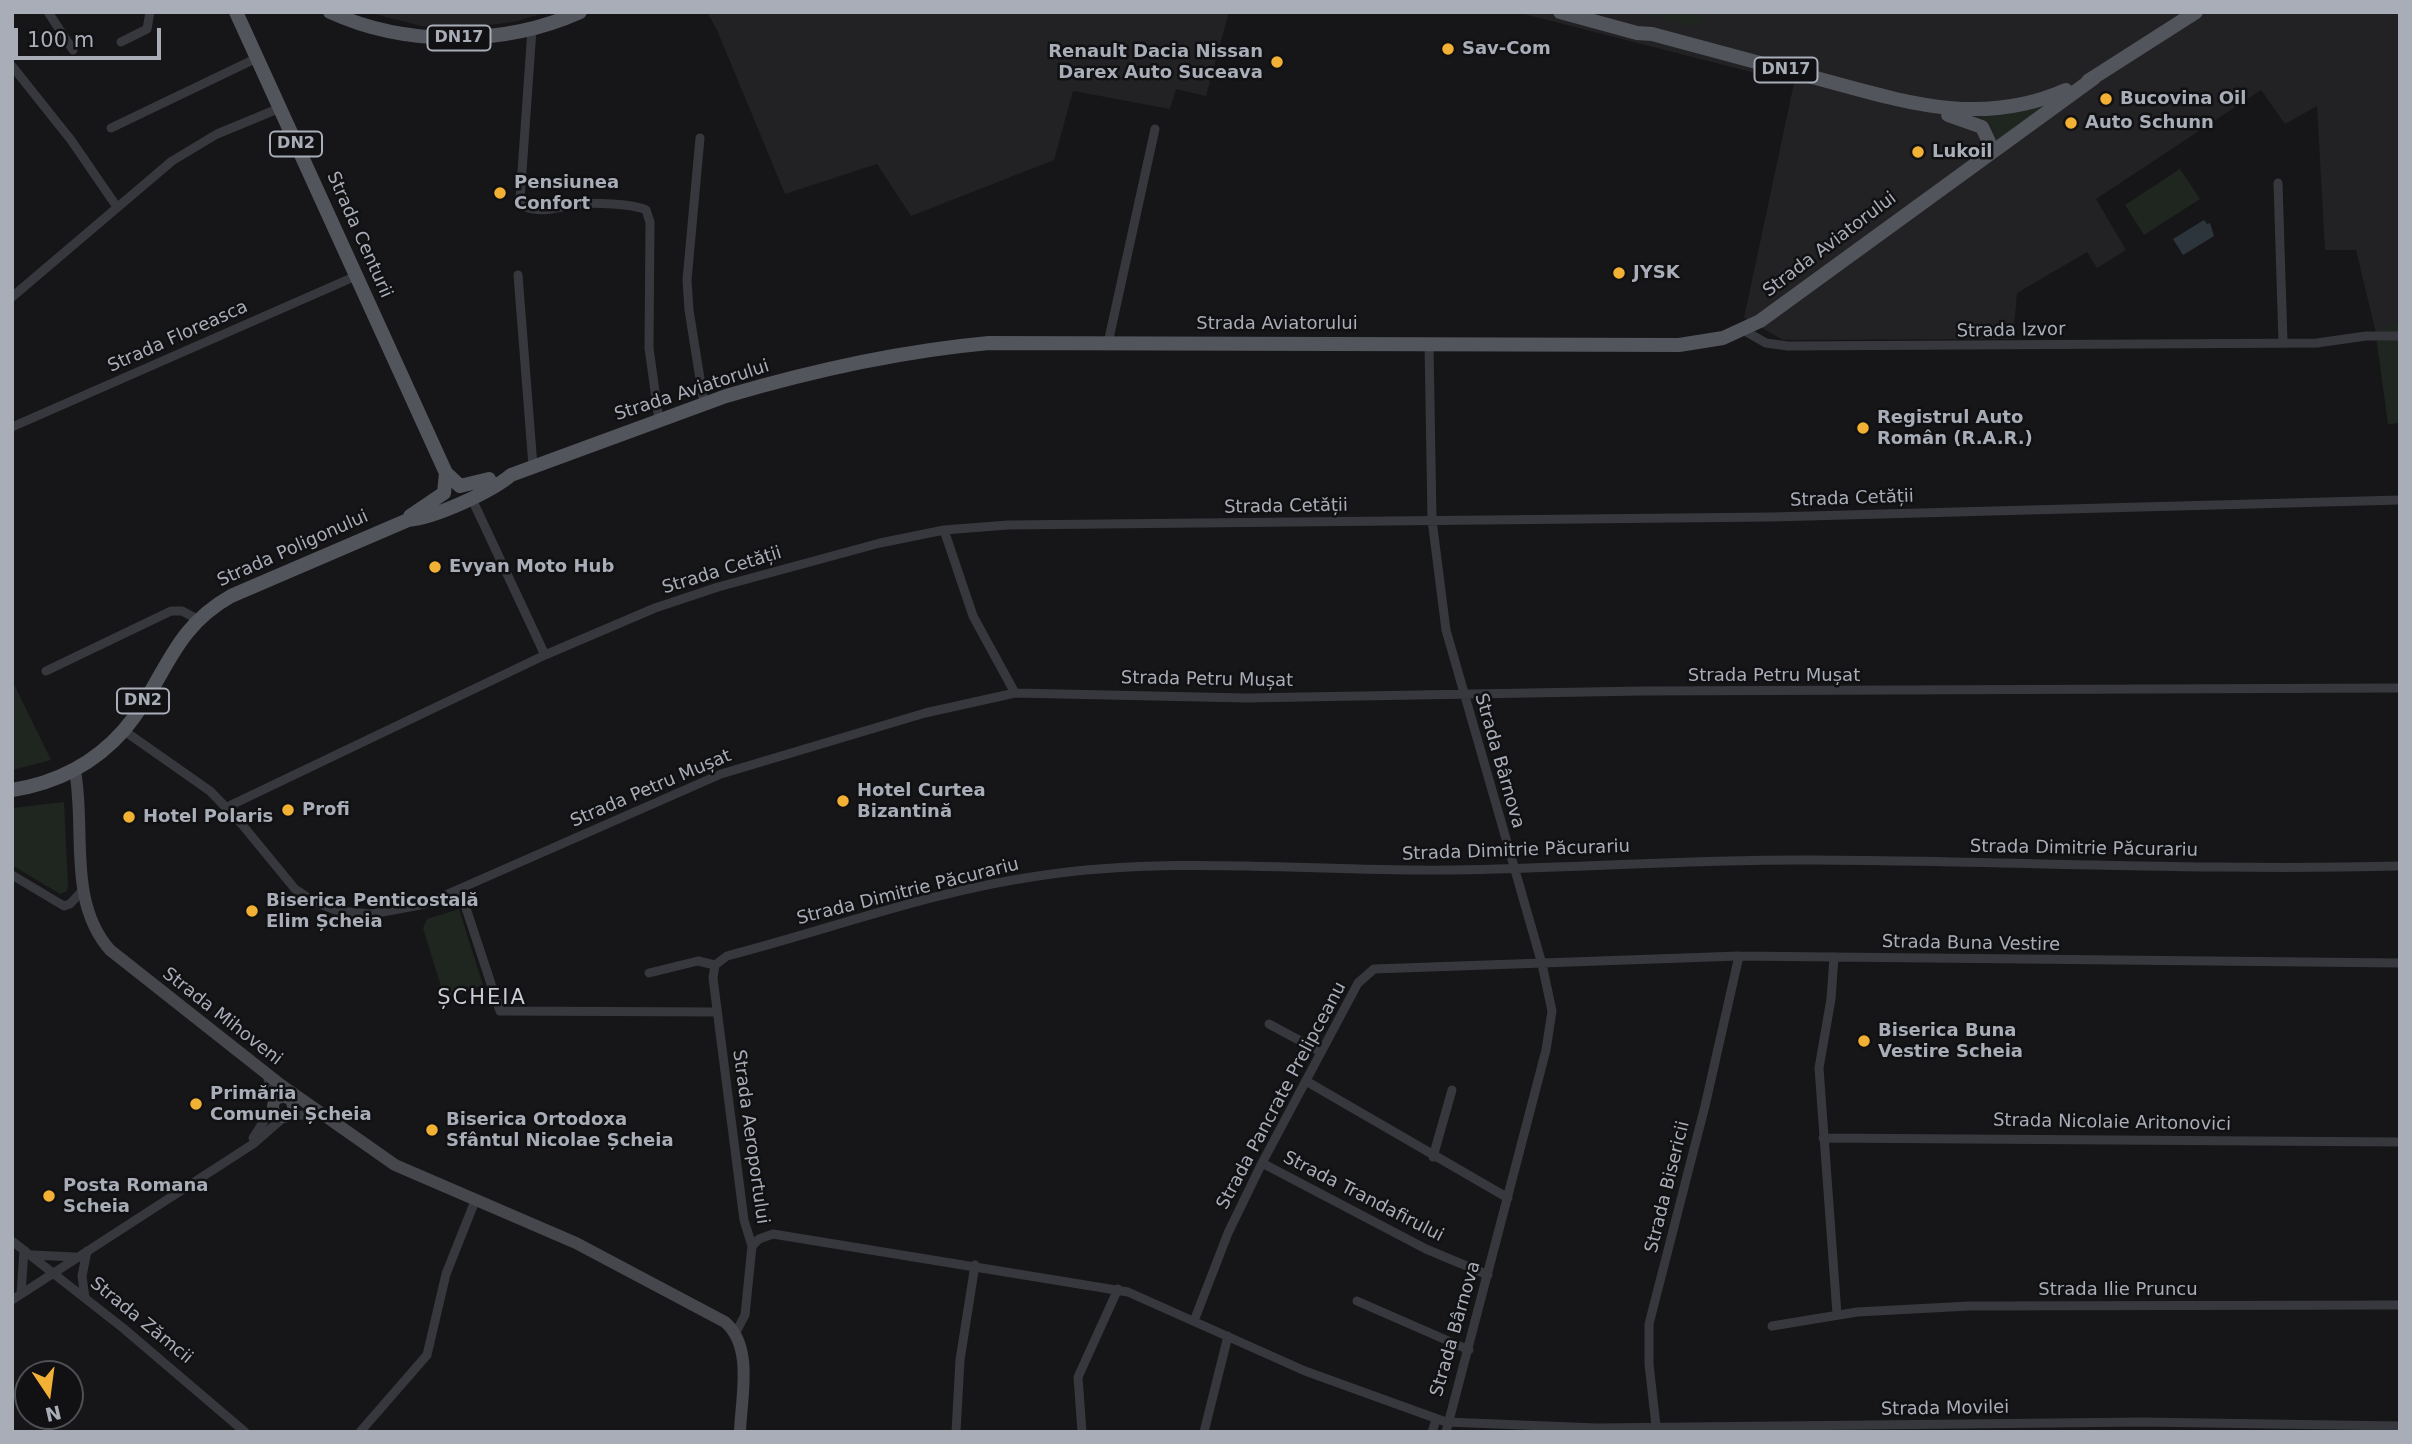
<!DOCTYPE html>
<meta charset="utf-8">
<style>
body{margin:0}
#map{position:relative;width:2412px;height:1444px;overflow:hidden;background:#161618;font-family:"DejaVu Sans",sans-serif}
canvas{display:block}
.frame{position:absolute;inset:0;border:14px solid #a8adb8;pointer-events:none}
.north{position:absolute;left:14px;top:1360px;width:70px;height:70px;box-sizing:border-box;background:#111113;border:2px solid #4d4f55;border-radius:50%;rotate:167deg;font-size:19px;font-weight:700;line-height:28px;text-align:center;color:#a8adb8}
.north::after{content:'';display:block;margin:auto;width:24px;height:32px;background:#f2b134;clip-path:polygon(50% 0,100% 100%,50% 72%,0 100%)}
.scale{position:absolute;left:14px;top:28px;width:147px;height:32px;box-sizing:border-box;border:4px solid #a8adb8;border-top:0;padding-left:9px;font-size:21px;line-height:24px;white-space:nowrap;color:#a8adb8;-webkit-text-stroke:5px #111113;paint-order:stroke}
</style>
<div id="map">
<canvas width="2412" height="1444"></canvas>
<div class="frame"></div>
<div class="north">N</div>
<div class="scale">100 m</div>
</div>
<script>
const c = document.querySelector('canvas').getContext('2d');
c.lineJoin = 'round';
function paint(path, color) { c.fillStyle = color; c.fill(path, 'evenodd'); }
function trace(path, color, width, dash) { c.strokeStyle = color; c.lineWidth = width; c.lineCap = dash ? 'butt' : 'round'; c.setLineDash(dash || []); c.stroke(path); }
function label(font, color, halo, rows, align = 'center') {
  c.font = font + ' "DejaVu Sans",sans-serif'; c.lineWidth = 5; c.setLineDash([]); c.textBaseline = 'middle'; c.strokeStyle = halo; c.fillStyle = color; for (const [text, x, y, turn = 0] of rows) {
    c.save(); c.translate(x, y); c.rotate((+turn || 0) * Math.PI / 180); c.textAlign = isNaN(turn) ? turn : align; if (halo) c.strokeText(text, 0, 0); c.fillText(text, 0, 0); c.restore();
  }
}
paint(new Path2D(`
 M367 12H548L514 22 464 28 421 26Z
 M707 12H1229L1206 96 1176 89 1170 109 1073 91 1054 160 911 216 877 164 785 194 717 30Z
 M1516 12H2400V320L2385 329H2375L2356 250H2325L2317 106 2285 124 2261 90 2096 199 2126 250 2097 268 2087 252 2017 293 2013 339 1783 340 1744 318 1794 83Z`), '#222225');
paint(new Path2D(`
 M1637 12H1704L1700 28Z
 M2049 102 1995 145 1996 132 1988 122 1977 115Z
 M2180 169 2200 199 2144 235 2125 205Z
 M2400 320V423L2388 424 2375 329H2385Z
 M12 680 51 760 12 770Z
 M64 802 68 886 67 891 60 894 12 865V808Z
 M459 909 483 985 452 997 442 990 423 928 427 919Z`), '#1e261f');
paint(new Path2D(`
 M2204 220 2207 224 2210 223 2214 236 2183 255 2173 239Z`), '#2c353c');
trace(new Path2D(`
 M48 12 73 50
 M532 29 520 200 523 206C543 214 559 207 578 204 592 202 634 204 646 210L650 222 649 348 659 420
 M121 42 147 29 150 12
 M12 66 71 140 117 207
 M111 128 257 58
 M700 138 687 280 689 310 704 404
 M2278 183 2283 342
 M518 275 533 466
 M12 297 172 161 217 134 280 108
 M1743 330 1766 343 1788 346 2317 343 2366 336H2400
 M1108 343 1155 129
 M1429 343 1432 520 1446 630 1542 964 1552 1011 1546 1050 1446 1432
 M12 427 356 276
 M471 497 545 655
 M944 530 973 616 1015 693
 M46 671 171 611H182L197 619
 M123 730 210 791 240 822 295 889 315 902 338 911 372 914 425 904 721 774 925 713 1015 693 1246 698 1643 691 2400 688
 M227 807 545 655 655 608 718 587 880 543 944 530 1008 525 1771 517 2400 500
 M12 875 64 906 70 904 83 890
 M460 890 500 1011 717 1012
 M1834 957 1831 999 1819 1068 1837 1314
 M715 965 727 956C831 929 932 891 1038 876 1175 855 1315 872 1453 870 1574 868 1695 859 1816 860 2011 861 2205 871 2400 866
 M715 965 713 978 744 1220 752 1246
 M649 973 698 961 715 965
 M1269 1024 1321 1052
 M267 1075 274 1103
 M1306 1081 1508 1198
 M289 1116 320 1114
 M253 1138 273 1107
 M1823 1138 2400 1142
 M1433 1157 1452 1090
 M1262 1163 1426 1249 1488 1275
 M12 1241 123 1328 245 1432
 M752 1246 759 1239 773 1234 1128 1292 1305 1371 1446 1422 1597 1428 2143 1422 2400 1426
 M33 1255 75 1257
 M21 1294 24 1250
 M85 1298 82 1276 87 1251
 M12 1300 253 1144 284 1117
 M1357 1301 1469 1350
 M1194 1321 1228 1233 1262 1163 1358 983 1374 969 1739 956 2400 963
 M1772 1326 1857 1312 1969 1306 2400 1305
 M736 1332 745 1315 752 1246
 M1656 1426 1649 1364V1324L1705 1106 1739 956
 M360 1432 427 1355 446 1274 475 1201
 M956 1432 960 1360 975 1265
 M1082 1432 1078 1377 1118 1289
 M1204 1432 1228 1336
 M1432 1432 1436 1420`), '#37383d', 9);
trace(new Path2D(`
 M75 771C86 830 67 901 110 950L281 1085 395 1165 576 1243 725 1322C754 1347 741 1398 740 1432
 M273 1107a10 10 0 1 1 20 0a10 10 0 1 1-20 0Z`), '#45474d', 12);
trace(new Path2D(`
 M236 12 446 473 460 486 489 479
 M330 12C406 47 504 46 580 12
 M1560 12 1637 33 1652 34C1705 48 1758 63 1812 77 1899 100 1978 129 2066 90
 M2088 81 2196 12
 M1948 115 1982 127 1989 142 1984 157
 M410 516 444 493 446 473
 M12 790C57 783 94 764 124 730 166 681 169 631 231 596L408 520C434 518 491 492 511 475L726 396C811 371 901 351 989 343L1679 345 1723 338 1760 321 2094 78`), '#53555c', 14);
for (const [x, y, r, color] of [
 [1448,49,7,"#f2b134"],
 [1277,62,7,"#f2b134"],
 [2106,99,7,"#f2b134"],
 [2071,123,7,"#f2b134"],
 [1918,152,7,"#f2b134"],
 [500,193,7,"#f2b134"],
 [1619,273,7,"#f2b134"],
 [1863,428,7,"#f2b134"],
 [435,567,7,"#f2b134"],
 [843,801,7,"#f2b134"],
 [288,810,7,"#f2b134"],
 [129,817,7,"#f2b134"],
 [252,911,7,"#f2b134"],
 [1864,1041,7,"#f2b134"],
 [196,1104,7,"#f2b134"],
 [432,1130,7,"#f2b134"],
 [49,1196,7,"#f2b134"]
]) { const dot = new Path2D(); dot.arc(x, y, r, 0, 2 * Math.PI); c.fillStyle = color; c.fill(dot); trace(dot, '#111113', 2.5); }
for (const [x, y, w] of [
 [459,38,63],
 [1786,70,63],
 [296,144,52],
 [143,701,52]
]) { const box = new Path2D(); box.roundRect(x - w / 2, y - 12.5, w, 25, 5); c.fillStyle = '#111113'; c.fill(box); trace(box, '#a8adb8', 2); }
label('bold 16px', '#a8adb8', null, [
 ["DN17",459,38],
 ["DN17",1786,70],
 ["DN2",296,144],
 ["DN2",143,701]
]);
label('bold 18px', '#a8adb8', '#111113', [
 ["Sav-Com",1462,49],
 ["Renault Dacia Nissan",1263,52,"right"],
 ["Darex Auto Suceava",1263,73,"right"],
 ["Bucovina Oil",2120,99],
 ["Auto Schunn",2085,123],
 ["Lukoil",1932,152],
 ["Pensiunea",514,183],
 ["Confort",514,204],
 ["JYSK",1633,273],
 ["Registrul Auto",1877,418],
 ["Român (R.A.R.)",1877,439],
 ["Evyan Moto Hub",449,567],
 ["Hotel Curtea",857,791],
 ["Bizantină",857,812],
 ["Profi",302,810],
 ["Hotel Polaris",143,817],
 ["Biserica Penticostală",266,901],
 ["Elim Șcheia",266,922],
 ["Biserica Buna",1878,1031],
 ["Vestire Scheia",1878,1052],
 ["Primăria",210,1094],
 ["Comunei Șcheia",210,1115],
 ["Biserica Ortodoxa",446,1120],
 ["Sfântul Nicolae Șcheia",446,1141],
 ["Posta Romana",63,1186],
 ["Scheia",63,1207]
], 'left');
label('18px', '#a8adb8', '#111113', [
 ["Strada Centurii",359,235,66],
 ["Strada Aviatorului",1830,245,-37],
 ["Strada Aviatorului",1277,324],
 ["Strada Izvor",2011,331,-1],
 ["Strada Floreasca",178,337,-24],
 ["Strada Aviatorului",692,391,-18],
 ["Strada Cetății",1852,499,-2],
 ["Strada Cetății",1286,507,-1],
 ["Strada Poligonului",293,549,-24],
 ["Strada Cetății",722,571,-17],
 ["Strada Petru Mușat",1774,676],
 ["Strada Petru Mușat",1207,680,1],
 ["Strada Bârnova",1499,761,74],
 ["Strada Petru Mușat",651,789,-23],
 ["Strada Dimitrie Păcurariu",2084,849,1],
 ["Strada Dimitrie Păcurariu",1516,851,-2],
 ["Strada Dimitrie Păcurariu",908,892,-14],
 ["Strada Buna Vestire",1971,944,1],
 ["Strada Mihoveni",222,1017,38],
 ["Strada Pancrate Prelipceanu",1282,1096,-62],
 ["Strada Nicolaie Aritonovici",2112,1123,1],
 ["Strada Aeroportului",750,1137,82],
 ["Strada Bisericii",1668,1187,-76],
 ["Strada Trandafirului",1363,1197,27],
 ["Strada Ilie Pruncu",2118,1290],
 ["Strada Zămcii",141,1321,39],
 ["Strada Bârnova",1456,1329,-74],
 ["Strada Movilei",1945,1409,-1]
]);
c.letterSpacing = '2px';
label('21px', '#c9ccd4', '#111113', [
 ["ȘCHEIA",482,999]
]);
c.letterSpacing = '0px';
</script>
